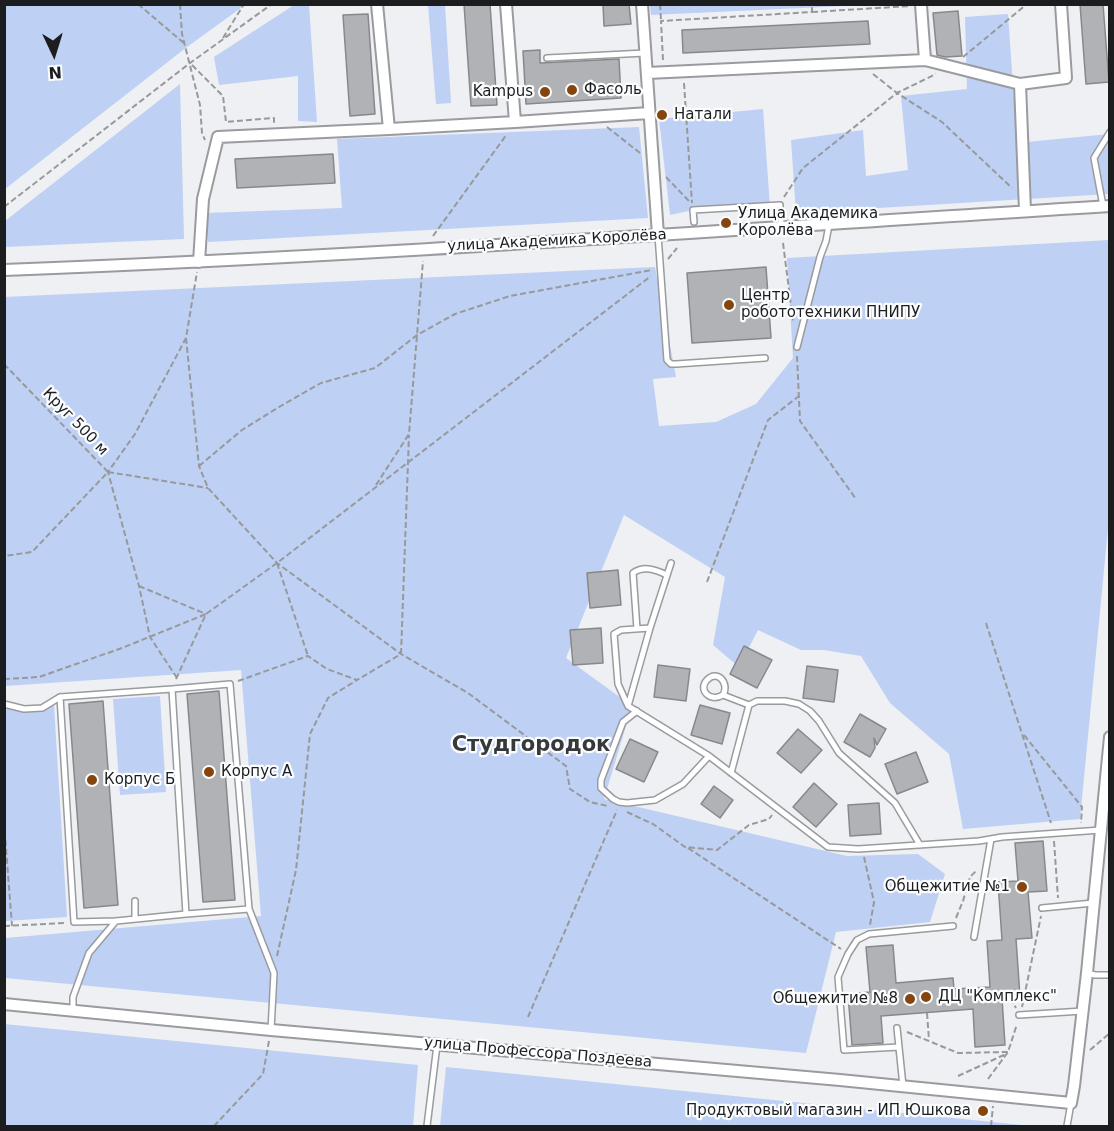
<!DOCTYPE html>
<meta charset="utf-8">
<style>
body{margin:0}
#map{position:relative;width:1114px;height:1131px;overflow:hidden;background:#eef0f3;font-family:"DejaVu Sans",sans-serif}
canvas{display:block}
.frame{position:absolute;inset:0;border:6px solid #1c1d1e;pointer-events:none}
.north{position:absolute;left:24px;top:24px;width:60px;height:60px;-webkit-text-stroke:4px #fcfdff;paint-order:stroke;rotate:176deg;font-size:16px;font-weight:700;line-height:24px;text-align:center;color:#1c1d1e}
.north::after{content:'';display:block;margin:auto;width:21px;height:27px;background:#1c1d1e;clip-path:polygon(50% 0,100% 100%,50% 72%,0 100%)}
</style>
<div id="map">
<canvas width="1114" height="1131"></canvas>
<div class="frame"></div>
<div class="north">N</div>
</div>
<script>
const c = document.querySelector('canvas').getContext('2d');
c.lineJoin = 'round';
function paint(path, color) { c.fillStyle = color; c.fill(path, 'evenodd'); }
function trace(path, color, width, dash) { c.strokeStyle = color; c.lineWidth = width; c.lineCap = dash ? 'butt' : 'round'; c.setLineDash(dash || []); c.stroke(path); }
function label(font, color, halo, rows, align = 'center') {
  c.font = font + ' "DejaVu Sans",sans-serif'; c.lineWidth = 4.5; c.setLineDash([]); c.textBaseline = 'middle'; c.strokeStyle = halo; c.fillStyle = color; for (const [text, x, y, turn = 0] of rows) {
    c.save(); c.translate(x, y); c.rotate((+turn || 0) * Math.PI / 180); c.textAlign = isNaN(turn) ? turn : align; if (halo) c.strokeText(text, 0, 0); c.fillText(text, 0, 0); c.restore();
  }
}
paint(new Path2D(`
 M5 4H245V5L187 47 5 189Z
 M294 5H309L317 122 298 121V76L219 85 214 57Z
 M428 5H445L451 103 436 104Z
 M650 5 866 4V5L651 15Z
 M1008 14 1017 143 1109 134V194L796 213 791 140 863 130 866 176 908 170 901 96 967 89 965 17Z
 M180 84 184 239 5 247V221Z
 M763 109 770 207 693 210 670 215 659 119Z
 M639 127 648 218 208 242 206 213 342 208 337 139Z
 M1109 240V518L1080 819 963 829 949 754 890 703 861 656 824 650H801L758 630 739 667 713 645 725 577 624 515 566 658 632 706 604 799 847 856 918 854 945 874 930 922 836 932 806 1053 5 978V938L261 916 241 670 5 686 4 297 655 267 676 377 653 379 659 426 716 422 756 404 793 358 787 258Z
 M160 696 166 792 120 795 113 699Z
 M54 705 67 917 6 921 4 894V709Z
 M4 1024 418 1065 413 1126H5Z
 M446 1067 1032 1126H440Z`), '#bed0f4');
const building = new Path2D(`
 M464 4H490L497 105 471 106Z
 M603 4H629L631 24 604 26Z
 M1080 4H1103L1109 82 1086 84Z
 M958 11 962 56 945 57 937 55 933 13Z
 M368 14 375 114 350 116 343 15Z
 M868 21 870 44 683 53 682 30Z
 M540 50V63L619 59 621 98 526 104 523 51Z
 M333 154 335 183 237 188 235 159Z
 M766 267 771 338 692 343 687 273Z
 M618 570 621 605 590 608 587 573Z
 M601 628 603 663 573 665 570 630Z
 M744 646 772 660 757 688 730 674Z
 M658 665 690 669 686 701 654 697Z
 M807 666 838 670 834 702 803 698Z
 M219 691 235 900 203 902 187 694Z
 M103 701 118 905 84 908 69 704Z
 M700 705 730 713 722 744 691 735Z
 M860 714 886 729 877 745 874 738 875 748 870 757 844 742Z
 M798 729 822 750 801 773 777 753Z
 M630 739 658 752 644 782 616 769Z
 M916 752 928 782 897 794 885 764Z
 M814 783 837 804 816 827 793 807Z
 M714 786 733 800 720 818 701 804Z
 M879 803 881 834 850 836 848 805Z
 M1043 841 1047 891 1028 892 1032 938 1016 939 1020 997 1002 998 1005 1045 975 1047 973 1009 881 1016 883 1043 852 1045 848 994 870 992 866 947 893 945 896 983 953 978 954 989 990 987 987 941 1002 940 998 882 1018 881 1015 843Z`);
paint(building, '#b1b2b5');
trace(building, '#87888b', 1.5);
const lane = new Path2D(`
 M547 58 645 53
 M1103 206 1094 158 1110 132
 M694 222 693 210 780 205 781 226
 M658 235 667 360 671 364H676L765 358
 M797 347 820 257 826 241 829 225
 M671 563 650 628 628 706 709 756 828 847 858 849 979 841 1002 837 1101 830
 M637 629 633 573C644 565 656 570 667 575
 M172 689 60 697 74 922 116 921 186 914
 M723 695C709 703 698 689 707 680 717 669 730 683 723 695L749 705 731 773
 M4 704 24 709 42 708 60 697
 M749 705 757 701H785L799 704 810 711 819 721 839 753 895 803 920 845
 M628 706 618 684 614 634 621 630 650 628
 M637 711 623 722 601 780V788L613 799 619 802 627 803 655 800 683 784 709 756
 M135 901V919
 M1042 908 1093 903
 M249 909 186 914 172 689 230 684 249 909 274 973 271 1030
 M974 937 991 839
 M1087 973 1095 975H1110
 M73 1010V997L89 953 116 921
 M1019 1015 1083 1011
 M897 1028 903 1086
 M899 1047 844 1050 838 977 848 954 857 940 869 934 953 926
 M427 1126 437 1045
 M1067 1126 1071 1103`);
const street = new Path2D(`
 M377 4 389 129
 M506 4 515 122 649 113
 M642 4 658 235
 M925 60 1020 84
 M647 73 925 60 921 5
 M1025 211 1020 84 1066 78 1061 4
 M199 262 203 199 218 137 389 129 515 122
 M4 270C373 256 741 229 1110 206
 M4 1004 271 1030 840 1080 1071 1103 1074 1086 1087 973 1110 737`);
trace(lane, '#9a9b9e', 8);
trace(street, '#9a9b9e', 14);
trace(new Path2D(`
 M138 4 185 44
 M180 4 182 34 200 105 202 133 205 140
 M660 4 661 20
 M812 12 911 6
 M223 38 244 4
 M963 57 1027 4
 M663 60 661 21 812 12V4
 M192 65 223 96 226 122 274 118V123
 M873 74 897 93 942 122 1012 188
 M684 83 692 203
 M607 127 640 153
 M666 177 689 201
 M784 197 803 168 897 93 936 74
 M4 207 190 63 272 4
 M433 236 507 134
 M783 243 793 321
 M668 259 677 248
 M186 338 199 466 208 488 277 563 401 654 468 693 566 766 570 789 590 802 608 806
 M797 356 800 421 856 499
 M4 364 108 472 32 552 4 556
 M199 466 242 430 279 407 321 383 375 368 417 335 455 314 510 296 652 270
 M108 472 208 488
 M376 485 409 434 423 261
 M277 563 308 656
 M707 582 768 420 799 396
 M139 586 206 614
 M986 623 1051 823
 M401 654 409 435
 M177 678 150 637 139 586 108 472 135 434 186 338 197 272
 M4 679 39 677 122 648 206 614
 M176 679 206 614 277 563 651 276
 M238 681 308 656 327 669 357 680 401 654
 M1024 735 1082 807 1081 823
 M627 812 653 824 685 847 717 850 749 825 769 819 772 815
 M4 822 12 926
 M1054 841 1058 898
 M688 848 841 949
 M864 857 874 902 870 925
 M956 918 963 901 970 877 976 871
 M4 926 65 923
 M277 956 296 870 310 734 328 698 357 680
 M1010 998 1016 1008
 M1022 1007 1041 916
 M927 1013 929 1040
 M528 1017 617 810
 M907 1032 958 1053 1008 1052
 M1090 1050 1110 1033
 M958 1076 1006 1054
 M988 1079 1008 1052 1017 1024
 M214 1126 263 1074 269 1041
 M991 1126 993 1106`), '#97999b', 2, [6, 3]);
trace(lane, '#fff', 5);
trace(street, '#fff', 10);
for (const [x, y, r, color] of [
 [572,90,6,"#85450e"],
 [545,92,6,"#85450e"],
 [662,115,6,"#85450e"],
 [726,223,6,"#85450e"],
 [729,305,6,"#85450e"],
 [209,772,6,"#85450e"],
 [92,780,6,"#85450e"],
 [1022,887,6,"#85450e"],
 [926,997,6,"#85450e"],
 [910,999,6,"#85450e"],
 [983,1111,6,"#85450e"]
]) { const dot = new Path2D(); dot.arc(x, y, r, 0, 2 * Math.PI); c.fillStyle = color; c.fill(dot); trace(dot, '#fcfdff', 2); }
label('15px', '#1c1d1e', '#fcfdff', [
 ["Фасоль",584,90],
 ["Kampus",533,92,"right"],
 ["Натали",674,115],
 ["Улица Академика",738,214],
 ["Королёва",738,231],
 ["Центр",741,296],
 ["робототехники ПНИПУ",741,313],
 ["Корпус А",221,772],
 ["Корпус Б",104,780],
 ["Общежитие №1",1010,887,"right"],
 ["ДЦ \"Комплекс\"",938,997],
 ["Общежитие №8",898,999,"right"],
 ["Продуктовый магазин - ИП Юшкова",971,1111,"right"]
], 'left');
label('15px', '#1c1d1e', '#fcfdff', [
 ["улица Академика Королёва",557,241,-3],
 ["Круг 500 м",75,422,46],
 ["улица Профессора Поздеева",538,1053,5]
]);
label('bold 21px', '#37383a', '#fcfdff', [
 ["Студгородок",531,746]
]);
</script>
